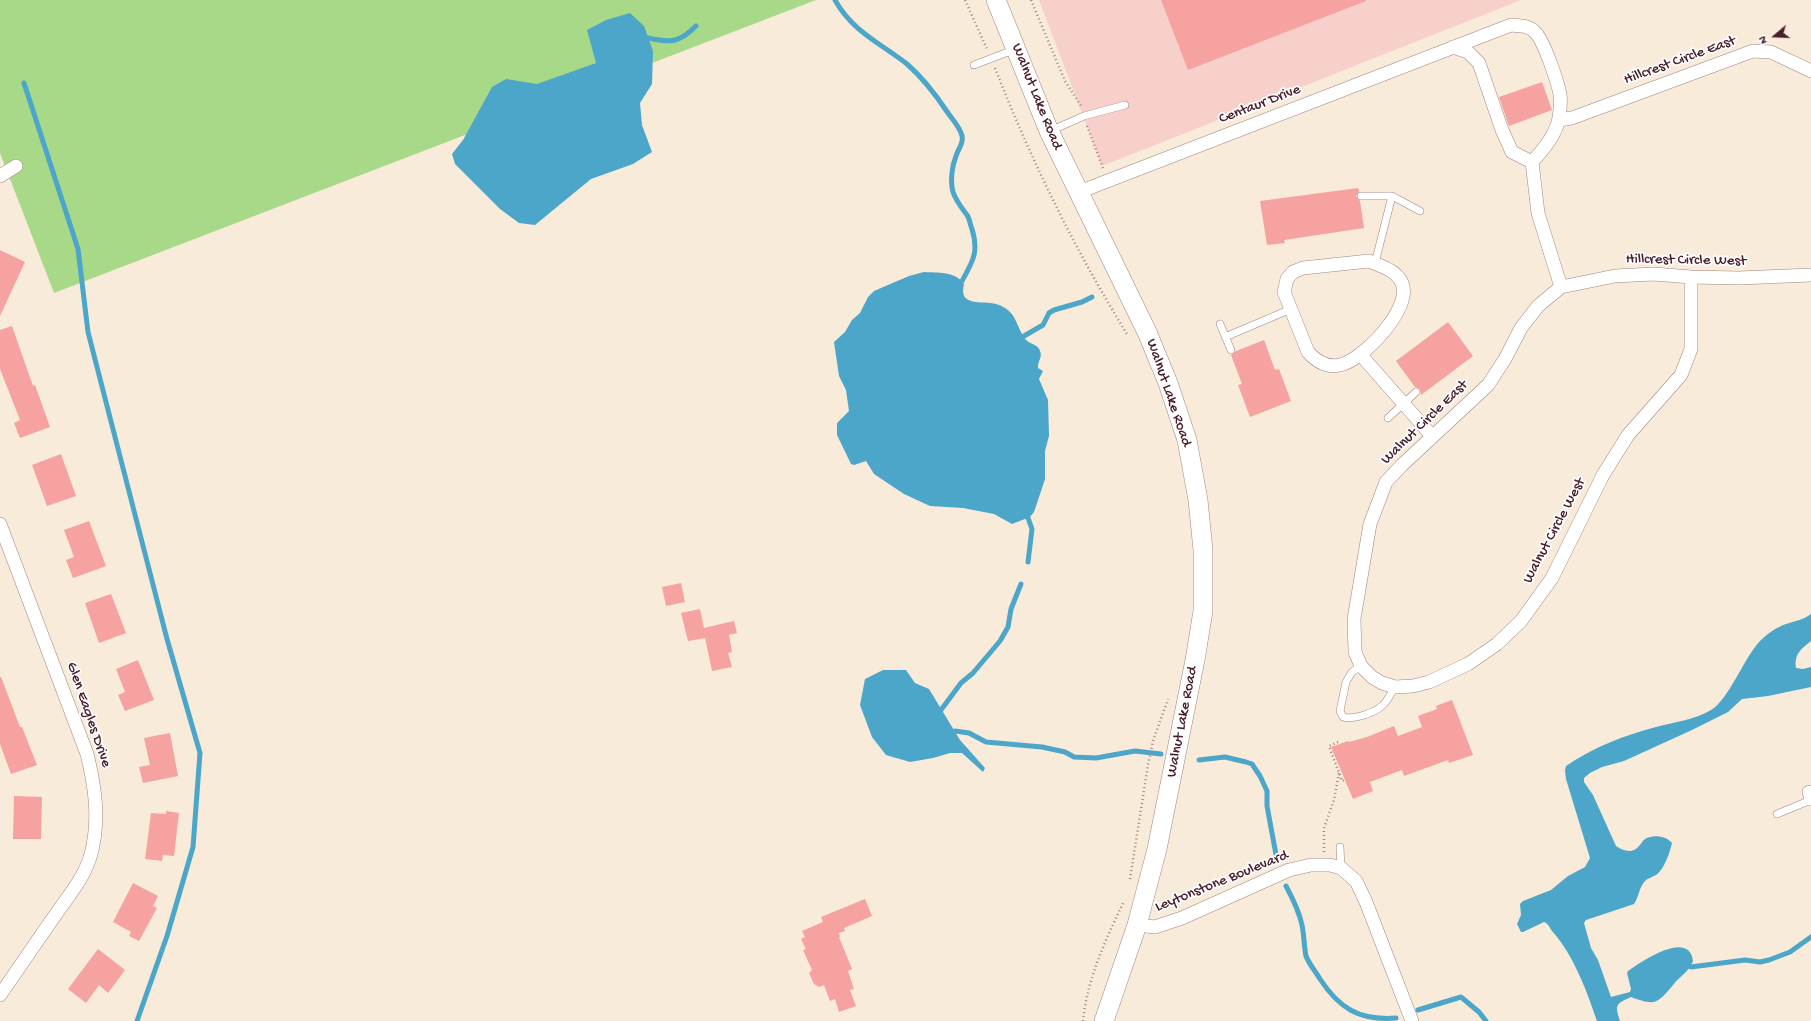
<!DOCTYPE html>
<style>
body{margin:0}
#map{position:relative;width:1811px;height:1021px;overflow:hidden;background:#f8ebda;font-family:"Gochi Hand",sans-serif}
canvas{display:block}
.north{position:absolute;left:1755px;top:16px;width:40px;height:40px;-webkit-text-stroke:3px #fff;paint-order:stroke;rotate:251deg;font-size:11px;font-weight:700;line-height:16px;text-align:center;color:#4a1f2b}
.north::after{content:'';display:block;margin:auto;width:14px;height:18px;background:#4a1f2b;clip-path:polygon(50% 0,100% 100%,50% 72%,0 100%)}
</style>
<div id="map">
<canvas width="1811" height="1021"></canvas>
<div class="north">N</div>
</div>
<script>
const c = document.querySelector('canvas').getContext('2d');
c.lineJoin = 'round';
function paint(path, color) { c.fillStyle = color; c.fill(path, 'evenodd'); }
function trace(path, color, width, dash) { c.strokeStyle = color; c.lineWidth = width; c.lineCap = dash ? 'butt' : 'round'; c.setLineDash(dash || []); c.stroke(path); }
function label(font, color, halo, rows, align = 'center') {
  c.font = font + ' "Gochi Hand",sans-serif'; c.lineWidth = 3.5; c.setLineDash([]); c.textBaseline = 'middle'; c.strokeStyle = halo; c.fillStyle = color; for (const [text, x, y, turn = 0] of rows) {
    c.save(); c.translate(x, y); c.rotate((+turn || 0) * Math.PI / 180); c.textAlign = isNaN(turn) ? turn : align; if (halo) c.strokeText(text, 0, 0); c.fillText(text, 0, 0); c.restore();
  }
}
paint(new Path2D(`
 M1039 0H1521L1102 166Z`), '#f7d0cc');
paint(new Path2D(`
 M0 0H816L54 293 0 153Z`), '#a8d988');
paint(new Path2D(`
 M630 13 644 26 653 51 652 84 640 103 642 125 652 152 633 164 591 179 535 225 519 223 500 209 455 164 452 154 463 140 492 87 506 79 537 84 596 63 587 30 606 20Z
 M924 272C937 273 956 271 964 284 958 308 983 300 996 304 1000 305 1006 308 1009 311 1017 318 1019 332 1026 340 1031 345 1038 344 1040 351 1043 357 1037 362 1038 368L1043 371 1039 379 1048 400 1049 436 1045 451V479L1034 512 1030 517 1012 524 994 514 963 508 930 506 904 494 874 474 866 461 854 465 851 464 837 435V423L849 411 846 390 839 376 834 342 845 332 852 320 860 313 868 297 874 291 909 276Z
 M1811 614V641C1801 649 1794 654 1796 668L1803 669 1811 667V687L1768 696 1742 699 1728 712 1692 730 1624 761 1602 767 1590 773 1584 778V782L1593 795 1616 846C1623 851 1633 854 1639 846 1642 843 1642 841 1645 839 1653 834 1667 836 1672 843 1670 852 1664 870 1656 875 1653 877 1648 878 1645 881 1639 887 1639 897 1634 904L1586 920 1584 923 1591 948 1598 960 1611 997 1630 992 1631 989 1627 973 1628 971C1641 962 1689 929 1693 961 1689 972 1680 976 1673 985 1657 1004 1655 1006 1631 997 1615 1004 1615 1005 1620 1021H1597C1586 989 1574 956 1552 931 1549 927 1549 924 1544 922L1523 932H1521L1517 924 1521 915 1520 904 1523 901 1551 890 1568 876 1585 867 1590 858 1566 779 1565 770 1566 766C1592 748 1625 735 1656 727 1674 722 1694 720 1711 710 1728 701 1745 656 1760 641 1767 634 1777 627 1786 624 1795 621 1803 620 1811 614Z
 M883 670H906L915 683 929 689 960 740 985 768 983 772 962 753H950L933 758 910 762 886 755 872 737 860 705 865 679Z`), '#4ba6c9');
trace(new Path2D(`
 M835 0C852 31 880 43 907 64 923 78 936 95 948 113 953 120 960 127 962 136 964 143 958 149 956 156 952 166 950 181 953 192 956 201 961 207 967 215 970 219 970 225 972 229 979 252 973 261 962 281
 M648 38C671 43 679 43 696 26
 M24 83 78 249 88 332 167 639 200 753 193 847 167 936 137 1021
 M1024 336 1043 325 1049 313 1054 310 1082 302 1092 297
 M1028 562 1032 529 1028 518
 M941 710 961 683 973 673 1000 641 1008 627 1011 609 1021 584
 M955 731 969 733 986 742 1042 747 1065 752 1074 757 1096 758 1135 751 1161 754
 M1199 760 1225 757 1246 762 1252 764 1260 776 1267 791V806L1277 860
 M1286 886C1293 899 1299 911 1302 925 1304 935 1304 946 1306 956 1309 964 1316 972 1320 979 1339 1008 1359 1021 1396 1018
 M1691 967 1745 960 1760 962 1769 960 1790 952 1811 937
 M1418 1010 1461 997 1479 1012 1486 1021`), '#4ba6c9', 5);
paint(new Path2D(`
 M1161 0H1366V1L1188 70Z
 M1542 82 1552 110 1509 126 1499 97Z
 M1358 188 1359 191 1356 196 1360 201 1364 228 1284 240 1285 243 1267 245 1260 201Z
 M0 250 25 262 0 316Z
 M1448 322 1473 356 1421 395 1420 389 1415 387 1396 361Z
 M12 326 33 386 35 385 50 427 20 438 14 423 20 420 0 369V330Z
 M1264 340 1275 370 1279 369 1291 401 1250 417 1238 385 1242 384 1231 355 1236 351Z
 M61 454 76 496 47 506 32 465Z
 M89 521 106 566 73 578 66 560 74 557 64 530Z
 M681 583 685 602 666 606 662 587Z
 M111 594 126 633 99 643 85 603Z
 M700 609 704 628 734 621 737 633 729 635 732 652 728 653 732 667 712 671 705 638 688 641 681 613Z
 M138 660 154 700 125 711 118 695 125 692 116 669Z
 M0 677H1L20 727H22L37 765 11 774 0 744Z
 M1452 700 1473 755 1449 763 1448 760 1404 776 1402 770 1370 782 1373 791 1353 799 1331 747 1348 741 1349 742 1367 737 1394 726 1398 736 1422 727 1418 716 1437 709 1436 706Z
 M170 733 178 776 143 783 139 767 150 765 144 738Z
 M14 796 42 797 41 839H13Z
 M166 811 179 813 174 856 163 855 162 861 145 859 151 813 166 814Z
 M133 883 158 896 153 906 157 908 139 941 129 936 131 932 113 922Z
 M865 899 872 916 844 928 845 931 839 933 840 937H839L852 969 848 971 854 989 850 990 856 1006 839 1012 835 999 830 1001 824 985 819 987 814 984 809 973 812 970 803 950 806 949 801 939 805 937 802 931 823 922 821 917Z
 M98 949 125 970 108 993 99 985 86 1003 68 989Z`), '#f5a2a1');
const lane = new Path2D(`
 M974 65 1016 49
 M1050 131 1084 116 1125 105
 M1361 196H1392L1420 211
 M1375 263 1392 196
 M1220 324 1231 350
 M1225 337 1291 309
 M1388 418 1416 392
 M1361 666 1352 672 1346 682 1340 711 1343 717C1353 720 1374 713 1382 706 1387 702 1391 693 1395 687
 M1777 814 1811 800
 M1340 847 1341 868`);
const street = new Path2D(`
 M1453 47 1468 52 1479 63 1502 130 1512 152 1532 162
 M1559 120 1572 118 1753 51 1771 52 1811 71
 M0 176 16 166
 M1079 192 1511 25C1520 26 1528 25 1535 32 1544 41 1557 80 1560 94 1561 101 1560 111 1559 118 1556 135 1543 150 1532 162L1538 213 1561 287
 M1369 261C1381 266 1396 270 1402 283 1413 308 1363 360 1340 365 1327 368 1317 362 1308 352L1284 292 1287 279 1293 272 1303 268Z
 M1691 277V349L1681 375 1628 435 1603 475 1552 578 1521 621 1497 644 1468 664 1429 682 1413 686 1395 687 1382 683 1372 677 1361 666 1355 652 1354 619 1370 524 1386 482 1402 465 1488 385 1505 359 1521 328 1538 306 1561 287 1615 276 1654 274 1691 277 1739 278 1811 275
 M1360 354 1432 436
 M0 524 87 754C95 786 100 820 91 854 85 877 69 895 56 914 37 941 19 968 0 995
 M1809 792 1811 799
 M1137 925 1155 927 1182 918 1289 870 1311 865H1330L1341 868 1356 881 1366 902 1412 1021`);
const secondary = new Path2D(`
 M996 0 1049 131 1147 332 1168 383 1187 440 1198 500 1203 550V611L1195 660 1157 849 1137 925 1104 1021`);
trace(lane, '#a18582', 8);
trace(street, '#a18582', 14);
trace(secondary, '#a18582', 20);
trace(new Path2D(`
 M965 0 987 49
 M1031 0 1065 81 1081 106
 M995 68C1031 160 1075 250 1127 334
 M1087 126 1103 168
 M1338 742 1329 746 1342 781 1344 780
 M1324 852V828L1334 800 1339 773
 M1130 879 1148 765 1153 741 1168 699
 M1083 1021C1087 979 1106 939 1124 901`), '#a18582', 2.5, [1, 3]);
trace(lane, '#fff', 7);
trace(street, '#fff', 13);
trace(secondary, '#fff', 19);
label('15px', '#4a1f2b', '#fff', [
 ["Hillcrest Circle East",1680,61,-20],
 ["Walnut Lake Road",1036,97,68],
 ["Centaur Drive",1260,105,-21],
 ["Hillcrest Circle West",1686,261,1],
 ["Walnut Lake Road",1168,393,71],
 ["Walnut Circle East",1425,423,-44],
 ["Walnut Circle West",1555,531,-62],
 ["Glen Eagles Drive",88,715,71],
 ["Walnut Lake Road",1183,722,-79],
 ["Leytonstone Boulevard",1222,882,-22]
]);
</script>
